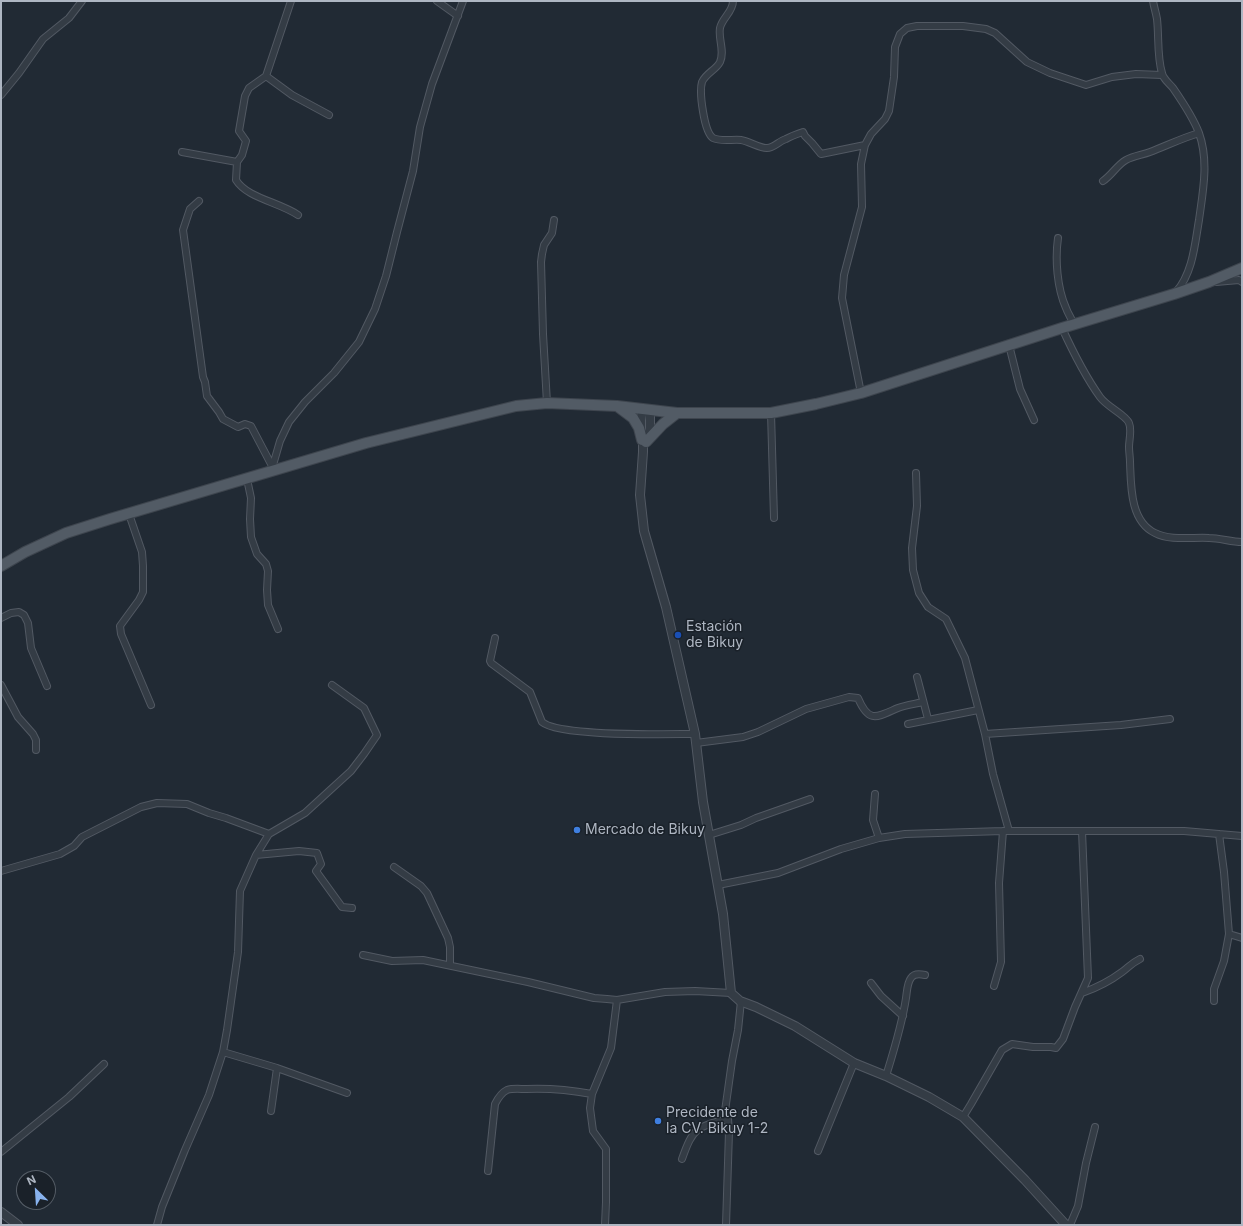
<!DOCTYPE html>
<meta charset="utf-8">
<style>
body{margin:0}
#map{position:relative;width:1243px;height:1226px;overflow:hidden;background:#212a34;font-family:Inter,sans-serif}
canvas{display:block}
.frame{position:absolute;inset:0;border:2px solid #aeb6c2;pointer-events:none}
.north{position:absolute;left:16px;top:1170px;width:40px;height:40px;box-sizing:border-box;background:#1a2129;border:1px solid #555d66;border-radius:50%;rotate:335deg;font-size:11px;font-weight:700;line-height:16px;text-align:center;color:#aeb6c2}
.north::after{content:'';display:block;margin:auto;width:14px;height:18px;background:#88b2ed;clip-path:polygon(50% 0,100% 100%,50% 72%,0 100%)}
</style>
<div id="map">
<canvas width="1243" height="1226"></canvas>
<div class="frame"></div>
<div class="north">N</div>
</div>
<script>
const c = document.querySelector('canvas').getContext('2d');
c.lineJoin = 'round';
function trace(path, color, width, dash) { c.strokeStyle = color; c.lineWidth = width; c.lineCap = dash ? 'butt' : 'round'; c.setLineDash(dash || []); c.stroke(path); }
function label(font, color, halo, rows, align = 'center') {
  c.font = font + ' Inter,sans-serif'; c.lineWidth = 3; c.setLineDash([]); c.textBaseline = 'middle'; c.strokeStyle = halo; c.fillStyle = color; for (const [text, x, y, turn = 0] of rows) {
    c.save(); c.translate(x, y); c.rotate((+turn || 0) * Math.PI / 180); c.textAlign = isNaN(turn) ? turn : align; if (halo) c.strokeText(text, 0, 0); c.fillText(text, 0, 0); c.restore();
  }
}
const minor = new Path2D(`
 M291 1 266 76 292 95 329 115
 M437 1 458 16
 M733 1C733 12 722 18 720 28 718 39 725 51 720 62 716 70 706 73 702 82 699 92 704 132 713 138 721 142 733 139 741 140 748 141 762 149 767 148 774 148 779 141 786 139 791 136 797 134 803 132L805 136 812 143 821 154 865 145
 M1153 1C1154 7 1156 13 1157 19 1159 36 1157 57 1162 73 1163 79 1169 83 1173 88 1182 101 1193 117 1199 133 1209 161 1203 191 1199 220 1195 243 1193 273 1176 292
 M1 95 19 73 43 39 69 18 82 1
 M182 152 237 162 242 155 246 141 239 131 245 96 249 88 266 76
 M237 162 236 180C247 198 279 202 298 215
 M1103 181C1112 175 1117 165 1126 160 1133 156 1142 155 1150 152 1166 146 1182 138 1199 133
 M199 201 190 209 183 230 203 377 205 382 207 396 219 412 223 419 238 427 245 424 251 426 272 466
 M1058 238C1055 259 1057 288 1066 308 1068 314 1072 319 1074 325
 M1216 282 1239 280 1242 282
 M1062 328C1073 352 1085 376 1100 397 1107 407 1126 415 1129 423 1132 430 1129 440 1129 447 1129 452 1130 457 1130 462 1131 486 1130 521 1155 533 1170 541 1193 537 1209 538 1220 538 1231 542 1242 542
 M1009 345 1020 389 1034 420
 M861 393 842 298 844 275 862 207 861 164 865 145 871 134 885 119 889 111 894 77 895 47 900 34 907 28 917 26H963L986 29 995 33 1027 62 1050 73 1086 85 1112 77 1136 74 1162 75
 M547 403 543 334 541 262 542 254 544 245 552 233 554 220
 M771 413 774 518
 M271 472 280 441 289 422 305 402 334 373 359 342 375 309 386 276 397 232 413 171 420 127 432 84 463 1
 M916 473 917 506 912 548 913 570 919 593 928 607 946 619 965 658 985 734 993 774 1009 831
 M247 479 251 498 250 519 251 537 257 554 266 564 268 571 267 590 268 605 278 629
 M129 514 142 552 143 566V592L139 600 120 626 121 634 151 705
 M1 618 11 613 19 612 24 615 28 623 31 648 47 686
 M495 638 490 661 491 663 530 692 542 722C560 737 667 734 695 734
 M917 677 928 719
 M1 685 18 717 33 734 36 740V750
 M908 724 978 710
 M985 734 1121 725 1170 719
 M696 743 743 737 758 732 806 709 849 697 858 698C869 724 877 717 898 708 906 705 915 704 923 702
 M875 794 873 820 879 838
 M709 835 741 825 756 818 810 799
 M256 855 269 834 305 813 351 771 364 754 377 735 364 708 332 685
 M394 867 421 886 427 893 448 938 450 947V965
 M1 871 60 854 74 846 82 837 141 807 157 803 187 804 209 813 226 818 269 834
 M718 885 778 873 841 849 879 838 905 834 1003 831H1184L1242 836
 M1229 934 1242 938
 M363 955 392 961 423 960 528 982 594 998 607 999 617 1000 665 992 695 991 731 993
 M871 983 881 996 903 1016
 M994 986 1001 962 999 883 1003 831
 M1082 993C1096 988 1110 981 1122 972 1129 967 1130 964 1140 959
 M1214 1001V989L1224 961 1229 934 1224 872 1219 834
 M223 1052 277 1068 347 1093
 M886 1076C894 1050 902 1025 906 998 907 992 907 983 911 978 914 973 921 974 925 975
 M271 1111 277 1068
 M963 1117 971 1104 1002 1050 1012 1044 1033 1047H1051L1056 1048 1063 1039 1075 1007 1088 978 1082 831
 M818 1151 854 1063
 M1 1152 69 1097 104 1064
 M682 1159C693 1128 696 1127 728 1119
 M488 1171 495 1104C498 1098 501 1093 507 1090 513 1088 520 1089 526 1089 548 1088 570 1090 592 1094
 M157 1225 162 1207 185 1150 209 1095 223 1052 227 1030 238 952 240 891 256 855 299 851 317 853 321 864 316 871 342 907 352 908
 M605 1225 606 1202V1149L593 1131 590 1108 592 1094 611 1048 617 1000
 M726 1225 729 1132 728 1119 725 1111 732 1061 738 1030 741 1001
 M1070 1225 1078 1206 1086 1163 1095 1127`);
const tertiary = new Path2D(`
 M650 410V430L643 445V452L640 495 644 531 666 607 695 734 703 802 723 914 731 993 740 1001 756 1007 795 1026 854 1063 886 1076 929 1097 963 1117 1025 1180 1066 1225
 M641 433V420L643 409
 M1 1212 18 1225`);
const primary = new Path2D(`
 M617 406 633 418 639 428 642 440
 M646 442 663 424 677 413
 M1 566 25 552 66 533 110 519 366 443 516 406 547 403 617 406 677 413H771L816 404 861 393 1062 328 1174 294 1209 282 1242 268`);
trace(minor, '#525963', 8);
trace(tertiary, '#525963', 10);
trace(primary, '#3e454e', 12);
trace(minor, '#343c45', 6);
trace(tertiary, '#343c45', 8);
trace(primary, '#525b65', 10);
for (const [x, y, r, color] of [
 [678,635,4,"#1a4fb4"],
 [577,830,4,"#3f7fe0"],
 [658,1121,4,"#3f7fe0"]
]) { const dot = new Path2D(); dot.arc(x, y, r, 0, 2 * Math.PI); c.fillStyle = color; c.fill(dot); trace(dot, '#1a2129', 1.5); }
label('14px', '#aeb6c2', '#1a2129', [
 ["Estación",686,627],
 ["de Bikuy",686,643],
 ["Mercado de Bikuy",585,830],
 ["Precidente de",666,1113],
 ["la CV. Bikuy 1-2",666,1129]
], 'left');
</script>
